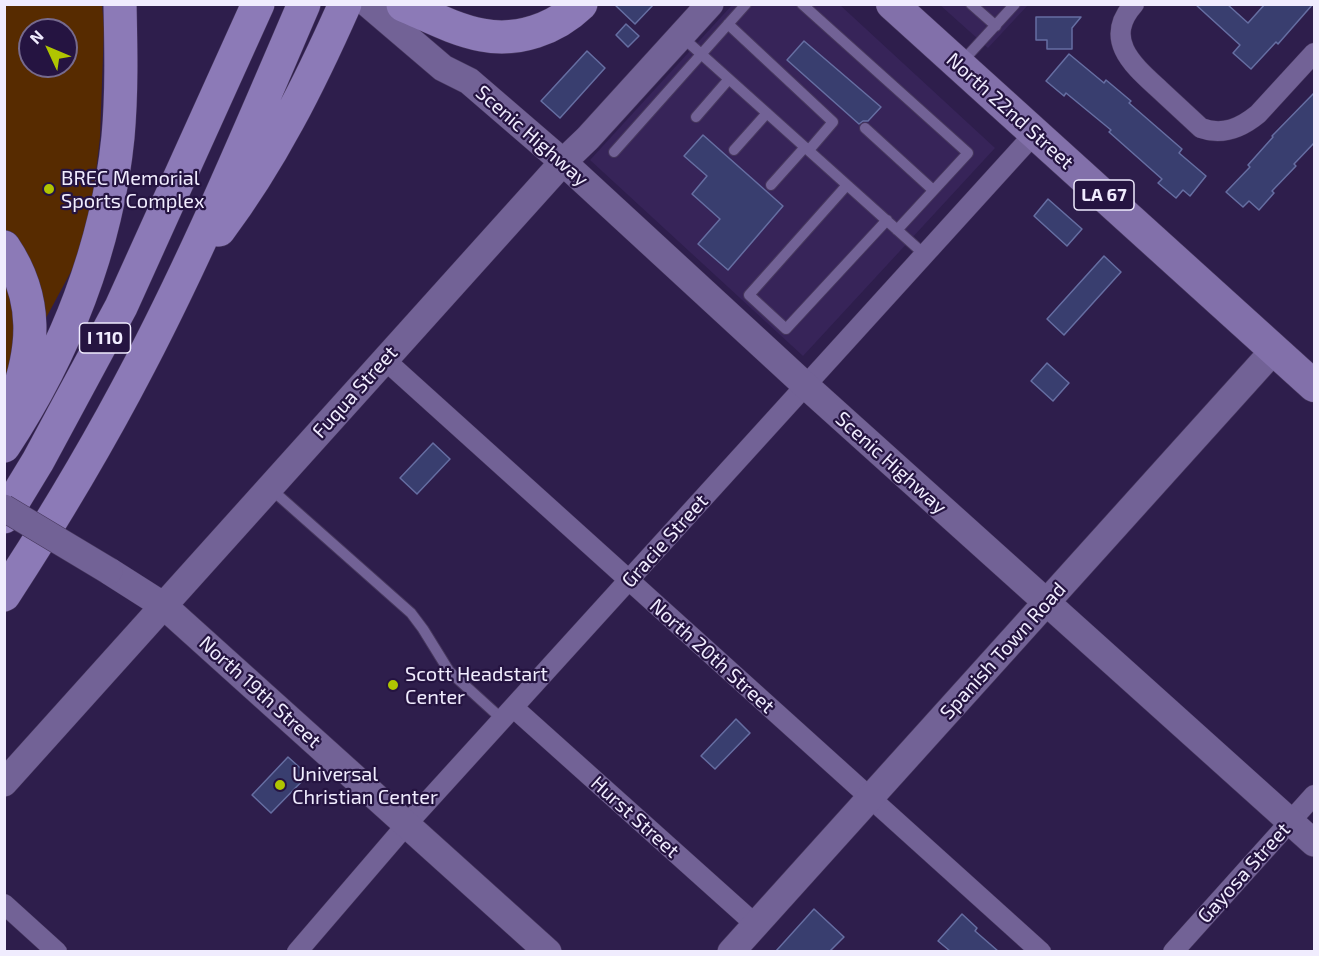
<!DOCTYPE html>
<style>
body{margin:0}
#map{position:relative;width:1319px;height:956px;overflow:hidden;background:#2e1e4c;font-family:"Exo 2",sans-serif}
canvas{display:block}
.frame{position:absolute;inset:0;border:6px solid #f0ecfe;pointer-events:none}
.north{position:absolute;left:18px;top:18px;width:60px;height:60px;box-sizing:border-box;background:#251441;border:2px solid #766a8d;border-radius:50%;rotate:314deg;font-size:16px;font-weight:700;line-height:24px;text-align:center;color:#f0ecfe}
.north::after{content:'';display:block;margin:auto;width:21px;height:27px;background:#b0c501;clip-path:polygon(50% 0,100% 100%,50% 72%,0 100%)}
</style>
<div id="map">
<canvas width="1319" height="956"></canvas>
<div class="frame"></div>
<div class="north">N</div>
</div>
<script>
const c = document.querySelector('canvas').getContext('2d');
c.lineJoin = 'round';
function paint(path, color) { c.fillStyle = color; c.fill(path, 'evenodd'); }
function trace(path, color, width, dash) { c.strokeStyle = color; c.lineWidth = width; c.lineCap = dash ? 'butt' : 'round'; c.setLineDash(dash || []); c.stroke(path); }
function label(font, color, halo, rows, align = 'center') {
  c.font = font + ' "Exo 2",sans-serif'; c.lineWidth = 4.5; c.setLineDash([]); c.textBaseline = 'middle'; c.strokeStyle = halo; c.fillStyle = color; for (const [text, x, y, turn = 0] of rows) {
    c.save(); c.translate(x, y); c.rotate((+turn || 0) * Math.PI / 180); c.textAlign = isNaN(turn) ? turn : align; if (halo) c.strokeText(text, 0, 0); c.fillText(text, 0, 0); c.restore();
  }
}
paint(new Path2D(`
 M733 4 840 5 995 148 803 356 590 160Z
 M940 5H1028L988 48Z`), '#372459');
paint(new Path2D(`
 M5 5H102L104 28 100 137 88 240 5 394ZM30 30H66V66H30Z`), '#572b00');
const building = new Path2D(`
 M614 4H654L635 24Z
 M1195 4H1227L1248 23 1265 4H1313L1278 44 1276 42 1251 69 1233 53 1240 45Z
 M1036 17H1081L1072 28V49H1047V40H1036Z
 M626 24 639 36 628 47 616 35Z
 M804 41 881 107 868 121H863L859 124 787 60Z
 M587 51 605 68 560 118 541 101Z
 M1069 54 1104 83 1106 80 1131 101 1129 103 1182 149 1179 153 1206 176 1190 196 1183 190 1176 198 1158 183 1162 179 1109 132 1111 130 1066 93 1064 96 1046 81Z
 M1314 93V143L1294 164 1296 166 1272 191 1274 193 1259 210 1249 201 1243 207 1226 192 1250 167 1248 165 1273 137 1272 136Z
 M703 135 783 206 728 270 698 244 720 219 692 194 707 176 684 156Z
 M1048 199 1082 229 1067 246 1034 216Z
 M1104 256 1121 272 1064 335 1047 319Z
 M1047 363 1069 383 1053 401 1031 381Z
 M433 443 450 459 417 494 400 478Z
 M736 719 750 733 715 769 701 756Z
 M288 757 308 775 271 813 252 795Z
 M814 909 844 937 830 951H776Z
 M962 914 977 928 975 931 998 951H950L938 941Z`);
paint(building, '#393e6f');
trace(building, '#666ea2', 1.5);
const lane = new Path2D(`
 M802 4 968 153 897 230
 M971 4 996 26
 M728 24 833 122 809 150
 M681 36 924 254
 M960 64 1015 4
 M696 117 729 79
 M865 128 933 190
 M734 150 767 113
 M614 152 746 4
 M771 185 805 147
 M847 185 749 295 786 329 887 220
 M271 489 411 613 423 629 449 671 503 720`);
const street = new Path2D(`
 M1134 4C1102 40 1134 66 1160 90 1173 102 1187 115 1201 128 1223 136 1241 128 1258 114L1314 53
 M384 359 1041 952
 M514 708 756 925
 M4 904 57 952
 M297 952 407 824 1035 133
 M1173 952 1314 795`);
const secondary = new Path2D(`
 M368 4 443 68 469 81 563 162 805 385 1314 843
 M109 571 164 606 548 952
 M4 783 563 162 588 138 710 4
 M731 952 1274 350`);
const primary = new Path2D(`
 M892 4 1314 386`);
const highway = new Path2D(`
 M403 5C429 16 455 30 482 35 518 42 555 29 581 4
 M219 230C271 161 310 83 345 4
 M4 247C39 299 35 350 13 406
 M4 446C65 353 107 247 118 137 122 93 121 48 120 4
 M4 517 38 461 121 307 258 4
 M4 595C53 520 99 443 140 364 201 247 252 125 304 4`);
trace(lane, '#47385e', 12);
trace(street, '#47385e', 21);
trace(secondary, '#47385e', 28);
trace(primary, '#47385e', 33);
trace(highway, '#47385e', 34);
trace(lane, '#726296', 10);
trace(street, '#726296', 20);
trace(secondary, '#726296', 27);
trace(primary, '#8270aa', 32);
trace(highway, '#8c7ab7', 33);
const secondaryBridge = new Path2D(`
 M4 508 109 571`);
trace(secondaryBridge, '#47385e', 28, []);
trace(secondaryBridge, '#726296', 27);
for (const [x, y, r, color] of [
 [49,189,6,"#b0c501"],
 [393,685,6,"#b0c501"],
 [280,785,6,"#b0c501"]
]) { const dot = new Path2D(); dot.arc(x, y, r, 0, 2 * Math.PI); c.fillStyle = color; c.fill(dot); trace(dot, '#251441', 2); }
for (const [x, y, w] of [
 [1104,195,60],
 [105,338,51]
]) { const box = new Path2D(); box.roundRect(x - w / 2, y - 15, w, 30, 4.5); c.fillStyle = '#251441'; c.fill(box); trace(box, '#f0ecfe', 1.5); }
label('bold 18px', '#f0ecfe', null, [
 ["LA 67",1104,195],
 ["I 110",105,338]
]);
label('20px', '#f0ecfe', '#251441', [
 ["North 22nd Street",1010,111,42],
 ["Scenic Highway",532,136,41],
 ["Fuqua Street",355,392,-48],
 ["Scenic Highway",891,463,42],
 ["Gracie Street",665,541,-48],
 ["Spanish Town Road",1003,651,-48],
 ["North 20th Street",712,656,42],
 ["North 19th Street",260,692,42],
 ["Hurst Street",635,817,42],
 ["Gayosa Street",1244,873,-48]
]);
label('20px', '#f0ecfe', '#251441', [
 ["BREC Memorial",61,178],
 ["Sports Complex",61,201],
 ["Scott Headstart",405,674],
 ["Center",405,697],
 ["Universal",292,774],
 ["Christian Center",292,797]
], 'left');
</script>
